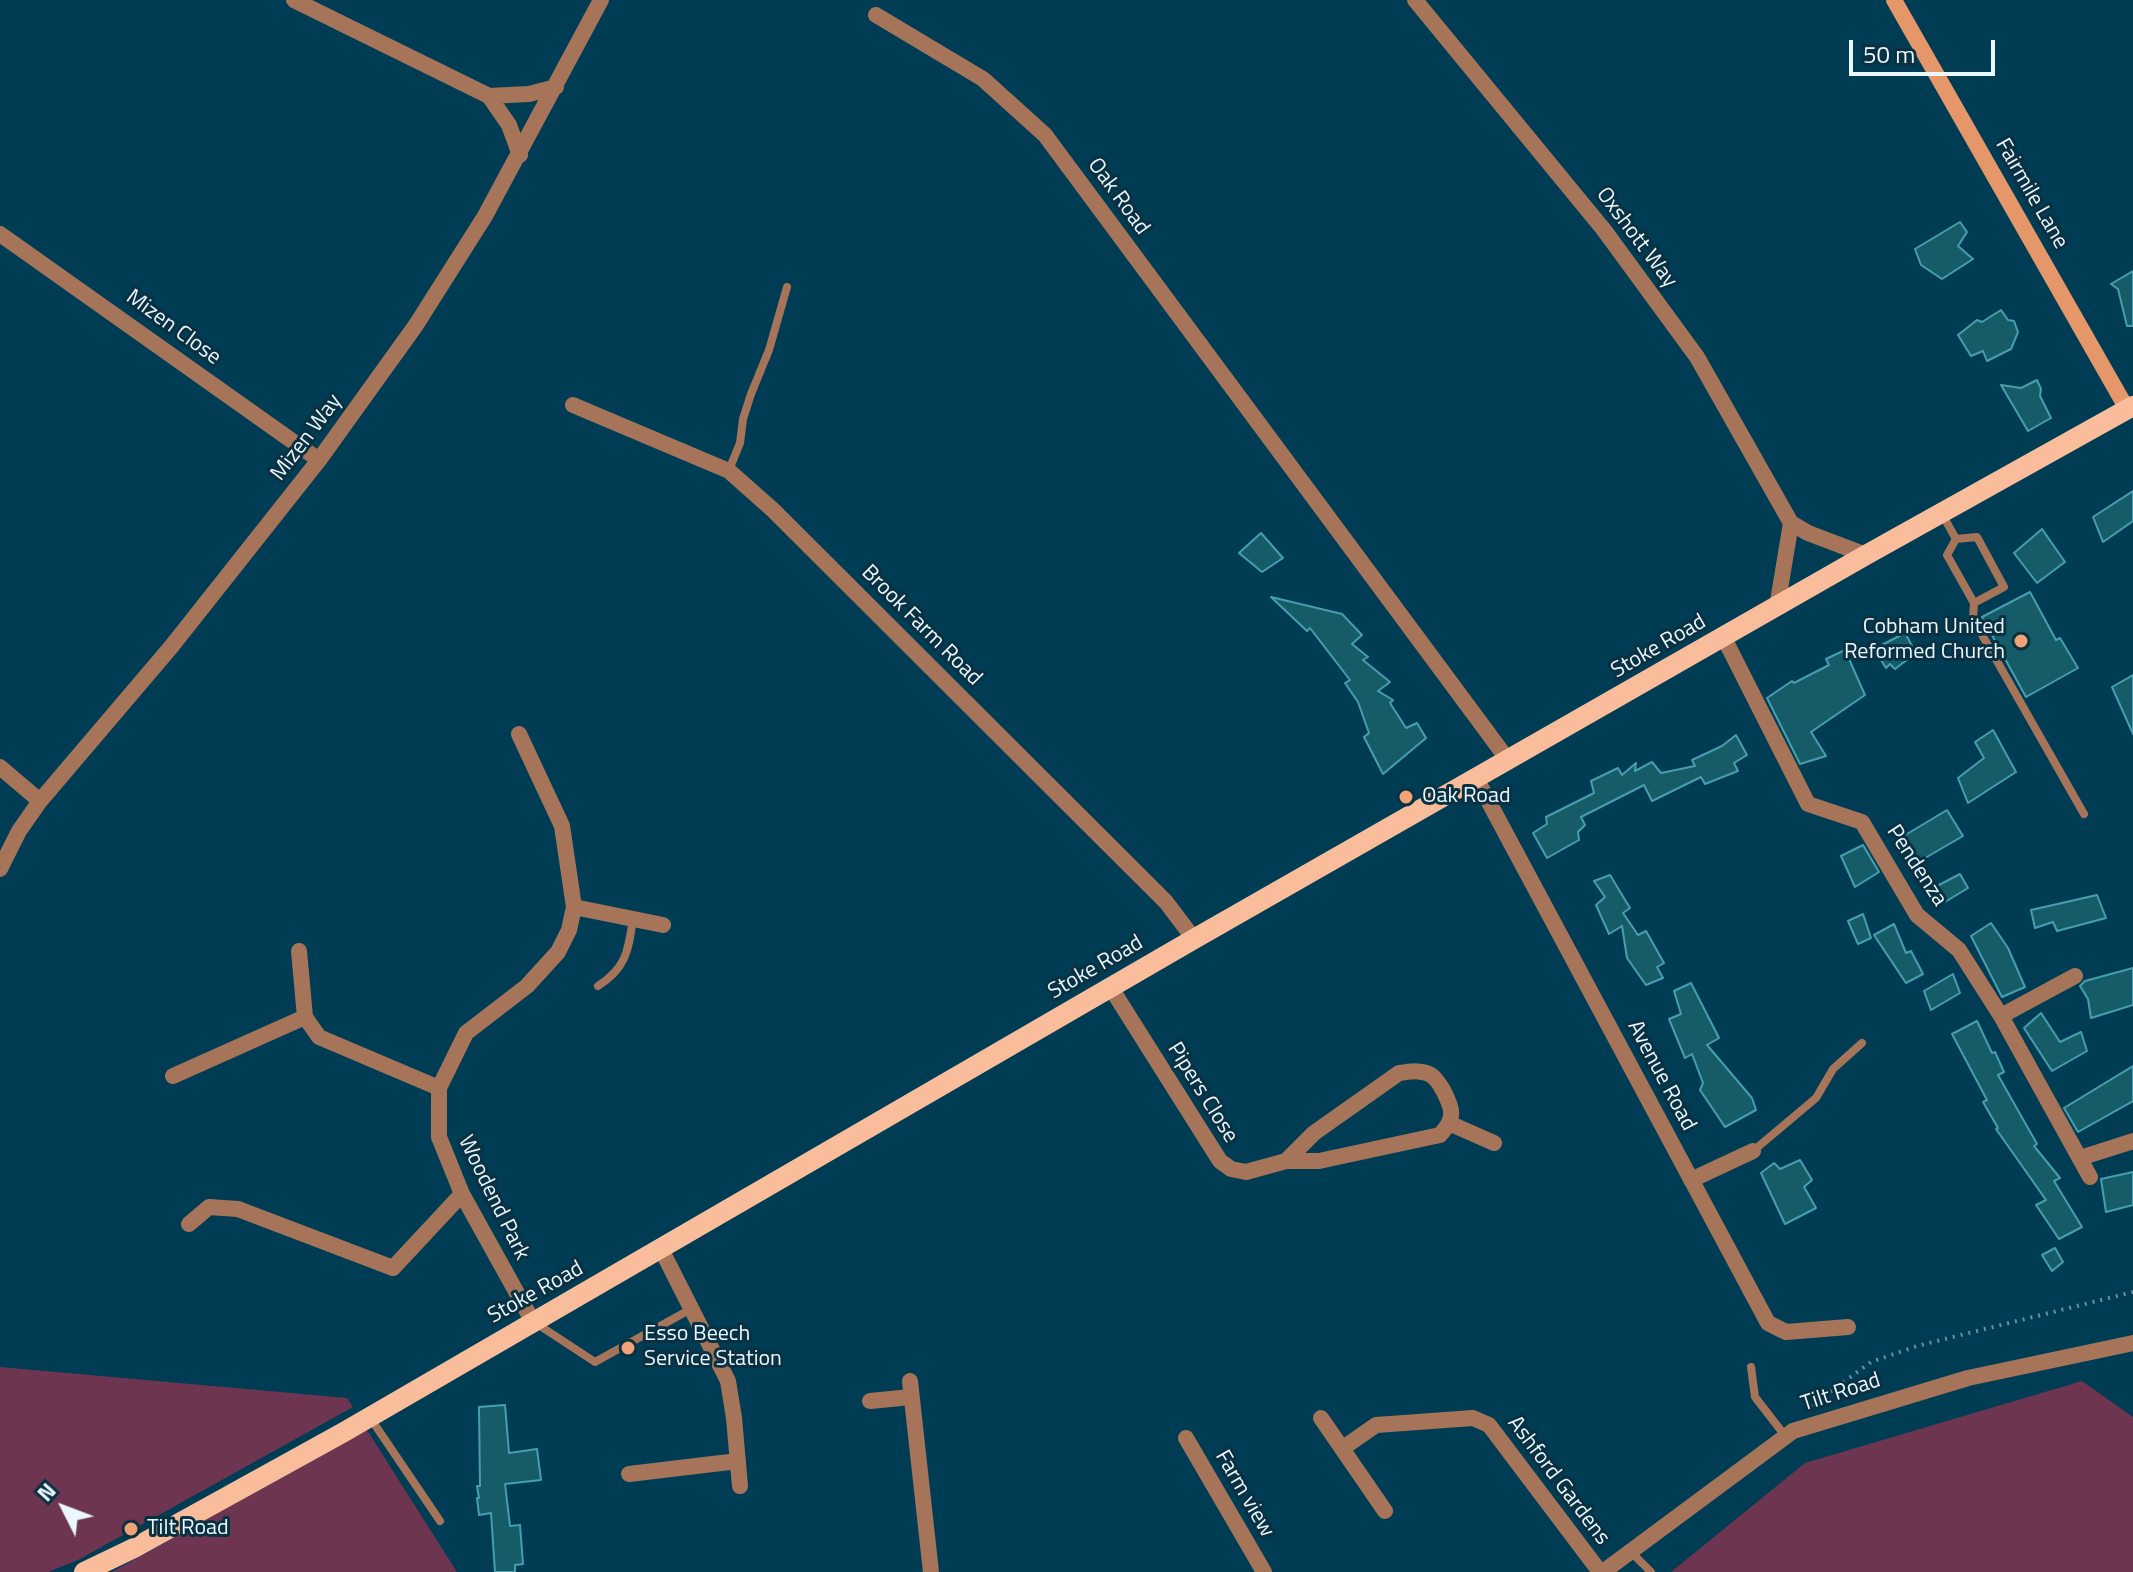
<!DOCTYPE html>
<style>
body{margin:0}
#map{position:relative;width:2133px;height:1572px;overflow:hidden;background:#003d54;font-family:"Titillium Web",sans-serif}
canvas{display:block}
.north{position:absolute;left:24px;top:1468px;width:80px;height:80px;-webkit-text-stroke:6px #0a3142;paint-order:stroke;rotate:312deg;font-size:22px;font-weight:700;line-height:32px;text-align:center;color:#eaf7fe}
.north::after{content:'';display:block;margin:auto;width:28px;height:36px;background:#eaf7fe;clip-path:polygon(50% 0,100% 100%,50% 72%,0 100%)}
.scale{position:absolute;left:1849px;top:40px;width:146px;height:36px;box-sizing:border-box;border:4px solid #eaf7fe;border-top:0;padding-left:10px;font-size:24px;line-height:28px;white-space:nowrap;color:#eaf7fe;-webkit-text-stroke:6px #0a3142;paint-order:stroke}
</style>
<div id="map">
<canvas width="2133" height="1572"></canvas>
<div class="north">N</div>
<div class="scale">50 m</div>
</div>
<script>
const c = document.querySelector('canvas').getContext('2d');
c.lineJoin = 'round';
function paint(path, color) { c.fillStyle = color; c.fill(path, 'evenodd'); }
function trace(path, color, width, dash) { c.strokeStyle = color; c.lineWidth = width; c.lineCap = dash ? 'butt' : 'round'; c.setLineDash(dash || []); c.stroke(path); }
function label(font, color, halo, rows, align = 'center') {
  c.font = font + ' "Titillium Web",sans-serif'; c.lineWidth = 6; c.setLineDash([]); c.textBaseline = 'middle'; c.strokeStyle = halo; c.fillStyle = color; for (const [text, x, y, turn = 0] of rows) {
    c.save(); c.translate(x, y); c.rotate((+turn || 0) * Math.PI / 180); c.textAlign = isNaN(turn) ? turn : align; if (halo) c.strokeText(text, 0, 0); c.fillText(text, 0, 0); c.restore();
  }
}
paint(new Path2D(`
 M0 1367 347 1398 353 1407 78 1560 48 1572H0Z
 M2082 1381 2133 1417V1572H1671L1805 1463Z
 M367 1430 457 1572H112Z`), '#6e3551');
const building = new Path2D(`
 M1960 222 1967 232 1958 246 1973 259 1942 279 1921 265 1915 249Z
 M2133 271V326H2127L2118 289 2111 284Z
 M2001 310 2008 320 2014 321 2018 332 2011 349 1987 361 1983 351 1971 356 1958 335 1977 320 1982 322Z
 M2037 380 2041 389 2040 396 2051 418 2028 431 2001 385 2021 388Z
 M2133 491V521L2103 542 2093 517Z
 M2042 529 2065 562 2037 583 2014 553Z
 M1261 533 1283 558 1262 572 1239 553Z
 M2030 592 2056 640 2060 638 2078 668 2026 697 1982 617Z
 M1271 597 1342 614 1362 635 1352 644 1368 657 1363 660 1390 682 1378 691 1393 700 1390 703 1406 728 1417 723 1426 738 1383 774 1364 737 1369 733 1358 702 1345 683 1350 680 1310 628 1307 631Z
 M1905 633 1916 653 1895 669 1890 664 1886 668 1874 649Z
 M1845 650 1865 695 1811 732 1826 756 1800 764 1767 698 1792 681 1794 683 1829 665 1826 659Z
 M2133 675V734L2112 687Z
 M1993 730 2016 772 1968 803 1958 778 1984 758 1975 742Z
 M1736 735 1747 755 1734 763 1738 771 1705 784 1701 777 1652 801 1644 785 1581 817 1585 825 1578 832 1579 840 1547 858 1533 833 1547 824 1546 817 1594 793 1591 781 1618 768 1622 775 1636 763 1635 771 1652 762 1661 773 1695 766 1692 760 1722 746Z
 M1947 810 1963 836 1913 865 1897 840Z
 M1863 845 1879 872 1855 887 1841 856Z
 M1960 874 1968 888 1945 902 1935 887Z
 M1610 875 1630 908 1623 913 1638 935 1646 931 1664 963 1657 967 1663 978 1646 985 1627 958 1622 926 1609 934 1596 905 1605 897 1594 881Z
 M2097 895 2106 918 2057 931 2053 922 2035 928 2031 910Z
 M1863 914 1871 938 1858 944 1848 921Z
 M1991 923 2008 948 2025 987 2002 997 1971 936Z
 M1894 924 1906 953 1911 951 1923 974 1906 983 1874 935Z
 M2133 968V1005L2091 1018 2088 999 2080 986 2085 981Z
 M1953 974 1960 993 1931 1010 1924 991Z
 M1691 983 1719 1038 1707 1045 1752 1098 1756 1110 1725 1127 1700 1090 1703 1083 1692 1054 1685 1058 1669 1019 1681 1014 1674 991Z
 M2041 1013 2060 1042 2081 1032 2087 1051 2052 1071 2024 1028Z
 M1977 1021 1992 1053 1995 1052 2004 1072 1998 1075 2037 1144 2034 1146 2060 1178 2054 1181 2082 1227 2059 1239 2036 1205 2046 1200 1996 1129 1998 1128 1983 1102 1987 1100 1952 1034Z
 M2133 1066V1101L2078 1132 2064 1108Z
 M1800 1160 1812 1180 1804 1187 1816 1208 1785 1224 1761 1173 1774 1163 1780 1169Z
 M2133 1172V1205L2106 1212 2101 1179Z
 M2055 1248 2063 1262 2052 1271 2042 1255Z
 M505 1405 509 1453 537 1449 541 1480 505 1484 510 1526 520 1525 523 1564 515 1565V1572H495L491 1513 479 1515 477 1498H479L477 1486H480L479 1407Z`);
paint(building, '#155c68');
trace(building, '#479eae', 2);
trace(new Path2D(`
 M1811 1406 1871 1362 1917 1346 2133 1292`), '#6890a0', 4, [2, 6]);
trace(new Path2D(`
 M729 470 740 443 743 419 751 394 769 350 787 287
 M1942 514 1956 539 1947 555 1974 603 1973 619 2084 814
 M1956 539 1977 537 2004 587 1974 603
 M598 986C626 968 628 952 633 919
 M1753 1151 1816 1098 1833 1069 1862 1043
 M534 1322 595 1362 691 1309
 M1751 1367 1755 1397 1786 1437
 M371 1419 440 1521
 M1631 1552 1651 1572`), '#a67559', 8);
trace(new Path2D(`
 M294 0 489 96 509 125 520 155
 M1415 0 1604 230 1697 357 1791 523 1808 533 1866 555
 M876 15 983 79 1045 135 1508 760
 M489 96 529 94 556 87
 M0 234 319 460
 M573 405 729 471 773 510 1166 902 1194 939
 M1777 607 1791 523
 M1724 638 1808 804 1862 822 1917 915 1959 950 2001 1016 2090 1177
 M519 734 562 826 574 907 569 930 558 952 527 986 466 1033 439 1088V1137L462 1194 533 1322
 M0 767 40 801
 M1476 778 1768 1323 1786 1332 1848 1327
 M0 869 19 831 40 801 171 647 319 460 416 325 485 216 601 0
 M574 907 663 925
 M299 951 305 1017 319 1037 439 1088
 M1111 988 1220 1161 1231 1169 1246 1172 1286 1161H1319L1440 1135C1456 1118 1453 1109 1443 1090 1440 1085 1436 1078 1431 1075 1421 1069 1409 1072 1399 1073L1314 1133 1286 1161
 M2001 1016 2075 976
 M173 1076 305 1017
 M1451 1124 1494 1143
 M2080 1158 2133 1141
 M1691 1180 1753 1151
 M189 1224 209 1207 238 1209 393 1268 462 1194
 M661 1249 728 1381 734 1418 740 1486
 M910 1381 931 1572
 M870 1401 911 1397
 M1321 1418 1385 1511
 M1186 1438 1264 1572
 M1343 1448 1376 1425 1473 1418 1489 1425 1600 1572
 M629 1474 738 1461
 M1603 1572 1793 1431 1968 1378 2133 1343`), '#a67559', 16);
trace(new Path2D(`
 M1894 0 2127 409`), '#e59769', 16);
trace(new Path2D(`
 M84 1572 134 1548 344 1432 1194 939 1866 555 2133 406`), '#fabd9b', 20);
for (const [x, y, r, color] of [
 [2021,641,8,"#efa377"],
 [1406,797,8,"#efa377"],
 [628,1348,8,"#efa377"],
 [131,1529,8,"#efa377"]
]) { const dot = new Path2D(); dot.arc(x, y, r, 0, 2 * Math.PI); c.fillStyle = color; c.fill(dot); trace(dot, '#0a3142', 3); }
label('22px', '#eaf7fe', '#0a3142', [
 ["Fairmile Lane",2031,194,60],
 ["Oak Road",1118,197,54],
 ["Oxshott Way",1636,238,53],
 ["Mizen Close",173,328,36],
 ["Mizen Way",307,438,-53],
 ["Brook Farm Road",921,626,45],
 ["Stoke Road",1659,647,-30],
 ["Pendenza",1916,866,57],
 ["Stoke Road",1096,968,-30],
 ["Avenue Road",1661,1076,62],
 ["Pipers Close",1202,1093,58],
 ["Woodend Park",493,1198,64],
 ["Stoke Road",536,1293,-29],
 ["Tilt Road",1841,1393,-18],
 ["Ashford Gardens",1558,1481,53],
 ["Farm view",1244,1494,60]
]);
label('22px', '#eaf7fe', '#0a3142', [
 ["Cobham United",2005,628,"right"],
 ["Reformed Church",2005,653,"right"],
 ["Oak Road",1422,797],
 ["Esso Beech",644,1335],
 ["Service Station",644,1360],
 ["Tilt Road",147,1529]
], 'left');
</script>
